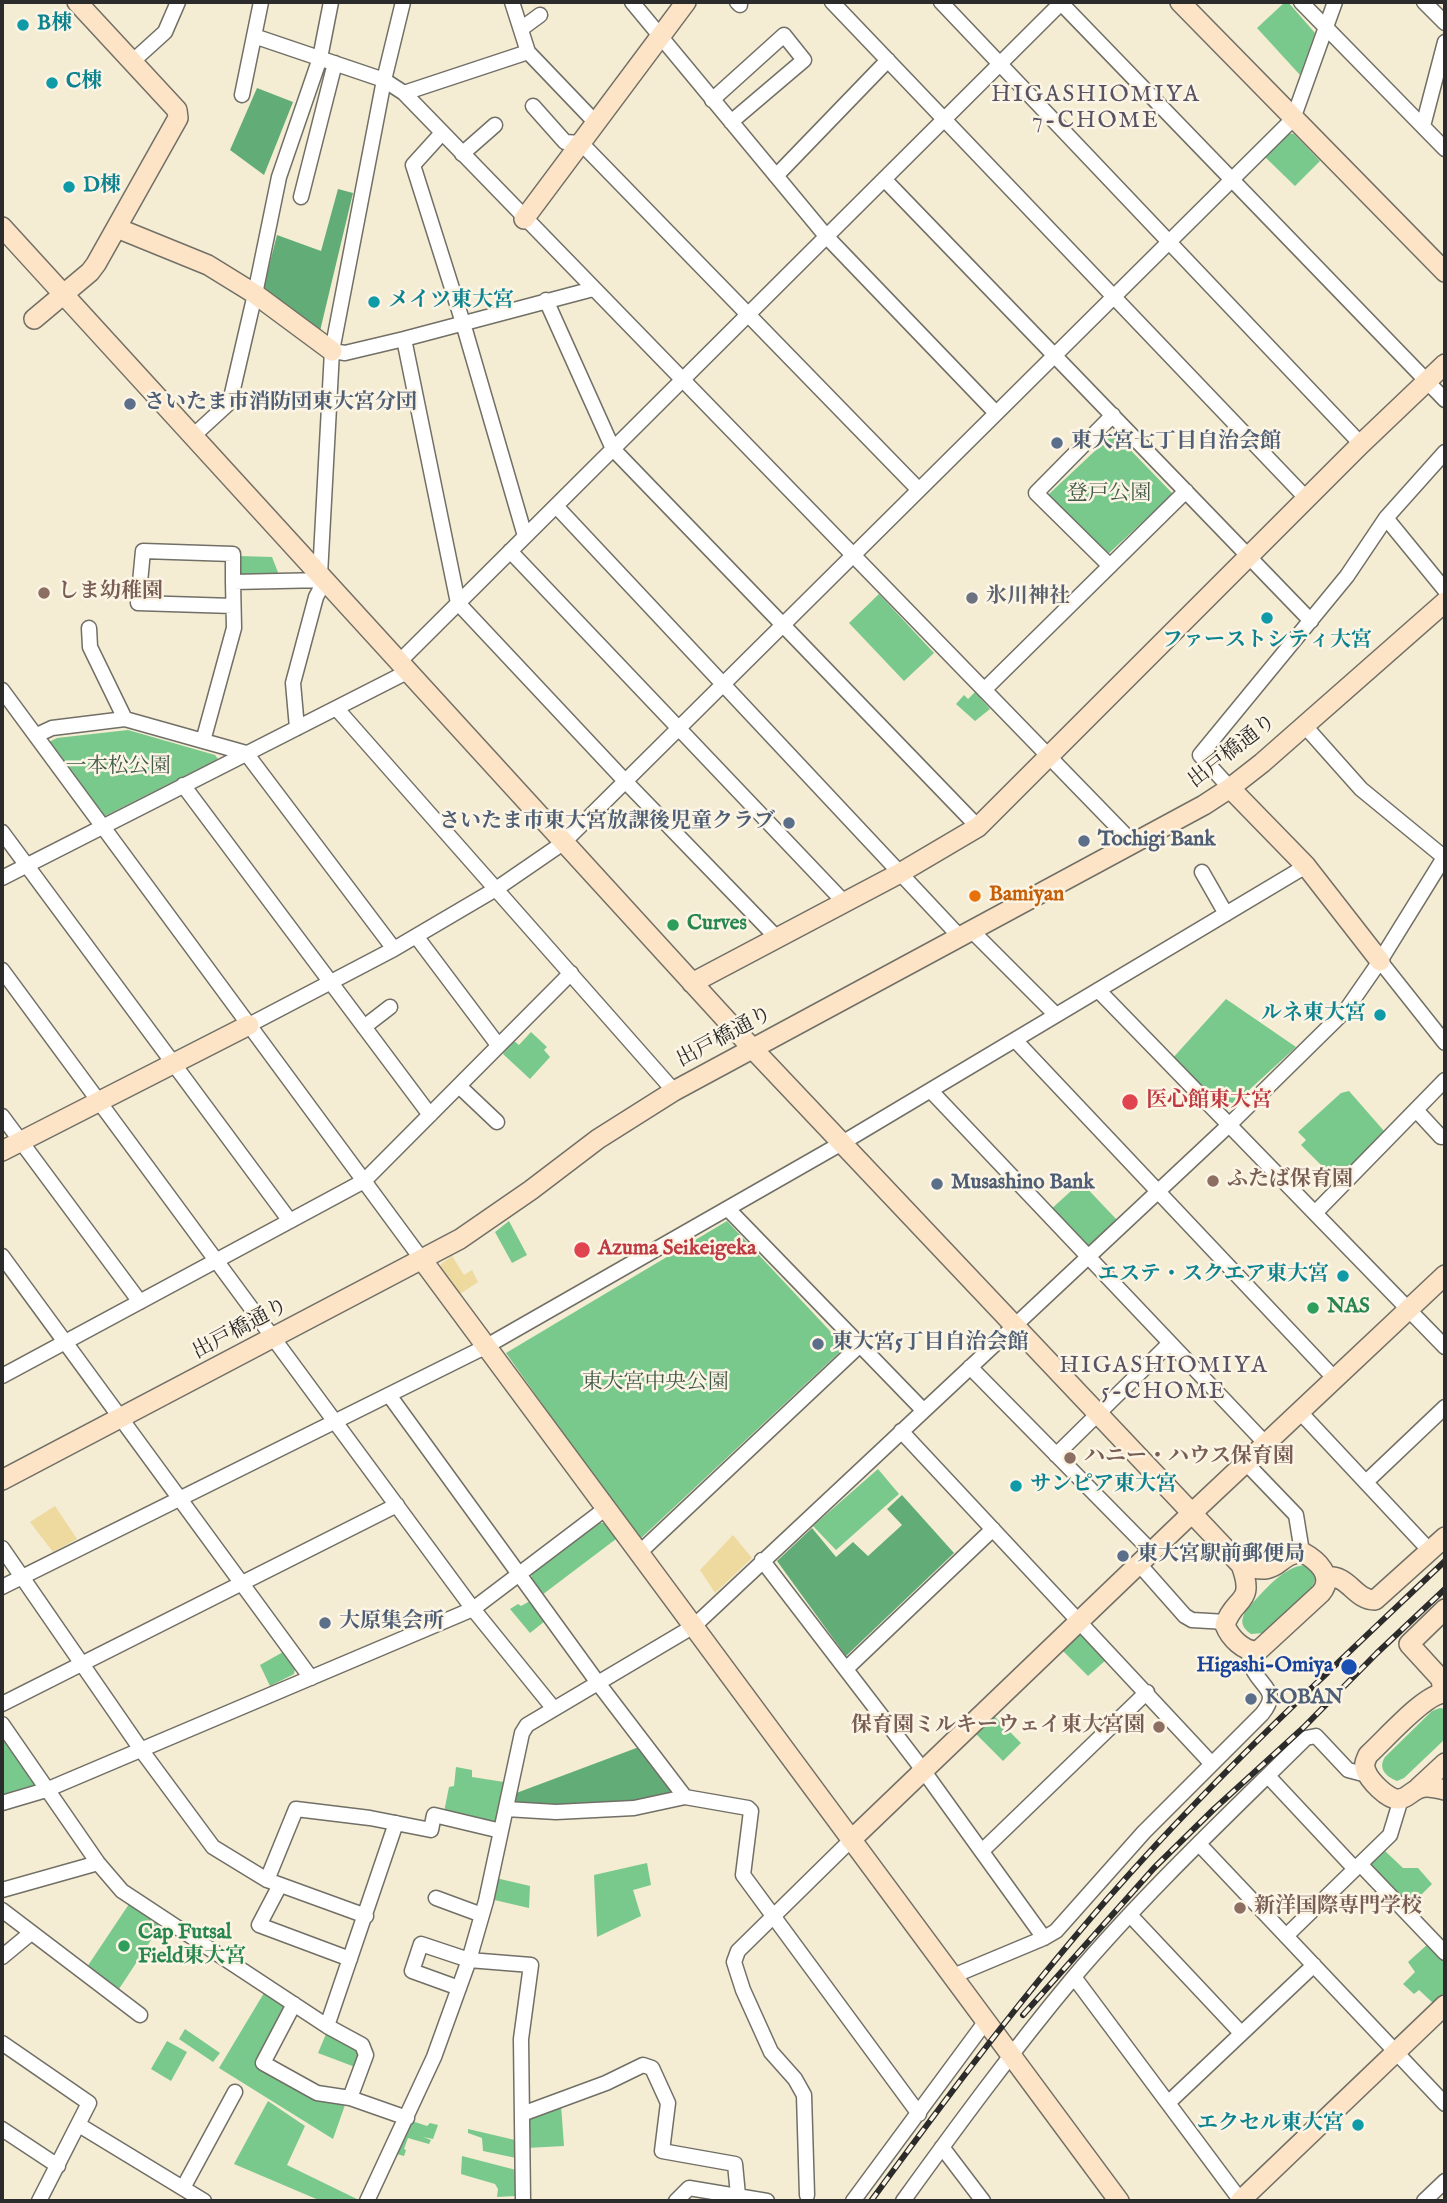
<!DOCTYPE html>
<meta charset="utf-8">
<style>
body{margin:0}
#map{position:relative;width:1447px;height:2203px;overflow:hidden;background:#f4ecd3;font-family:"IM FELL English",serif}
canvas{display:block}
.frame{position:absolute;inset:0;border:4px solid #2b2b2b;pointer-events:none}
</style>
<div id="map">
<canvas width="1447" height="2203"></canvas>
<div class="frame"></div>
</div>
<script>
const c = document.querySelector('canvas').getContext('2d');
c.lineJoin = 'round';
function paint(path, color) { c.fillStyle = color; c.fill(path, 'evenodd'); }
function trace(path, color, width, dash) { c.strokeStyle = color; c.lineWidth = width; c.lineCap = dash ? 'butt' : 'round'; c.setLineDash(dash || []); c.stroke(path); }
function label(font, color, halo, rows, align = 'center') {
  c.font = font + ' "IM FELL English","Noto Serif JP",serif'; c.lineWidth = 5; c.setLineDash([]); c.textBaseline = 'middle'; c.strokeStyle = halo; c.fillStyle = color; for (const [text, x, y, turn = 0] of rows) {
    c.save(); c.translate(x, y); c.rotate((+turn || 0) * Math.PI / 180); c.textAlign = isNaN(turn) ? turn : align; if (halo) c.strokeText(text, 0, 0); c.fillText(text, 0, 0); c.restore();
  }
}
paint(new Path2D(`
 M1285 2H1288L1315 33 1300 75 1257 28Z
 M1288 133 1294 134 1320 161 1295 186 1265 157Z
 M1114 433 1173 494 1108 554 1048 495Z
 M239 556 272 557 281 580 240 579Z
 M879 594 934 653 904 681 849 623Z
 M975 692 990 709 975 721 956 704 964 695 968 699Z
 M128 730 215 755 218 759 103 817 49 742 57 738Z
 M1226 999 1296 1047 1225 1112 1172 1059Z
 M531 1032 547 1047 544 1050 550 1057 530 1079 503 1054 513 1040 519 1045Z
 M1349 1091 1384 1131 1337 1181 1301 1145 1306 1140 1298 1132 1341 1093Z
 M1081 1182 1117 1220 1088 1247 1049 1211Z
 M509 1221 527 1255 512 1263 495 1232Z
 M727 1221 845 1347 639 1540 506 1353Z
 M878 1469 899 1494 836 1550 813 1526Z
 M600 1523H607L616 1539 542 1595 531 1581 532 1573Z
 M1305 1565 1317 1575 1311 1590 1264 1633 1251 1634C1241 1627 1240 1621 1246 1610 1262 1594 1281 1567 1305 1565Z
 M530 1601 545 1621 530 1633 510 1609 518 1604 521 1606Z
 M1076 1635H1082L1106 1660 1088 1676 1061 1649Z
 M283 1652 295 1668 294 1674 270 1686 260 1665Z
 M1440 1708 1445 1709V1739L1404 1778 1397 1781C1385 1776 1378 1768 1385 1757L1432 1711Z
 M992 1714 1021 1743 1003 1761 974 1732Z
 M2 1733 38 1785 2 1796Z
 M456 1767 472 1770V1777L504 1782 495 1824 444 1812 449 1787 454 1786Z
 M1385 1851 1403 1868H1418L1432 1884 1409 1907 1372 1868V1863Z
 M647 1863 651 1885 633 1890 641 1916 597 1937 594 1875Z
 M496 1878 530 1886 529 1908 490 1899Z
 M129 1904 161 1925 119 1989 87 1967Z
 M1428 1944 1445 1963V1992L1433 2003 1419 1990 1414 1994 1403 1984 1415 1972 1408 1962Z
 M264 1993 286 2008 257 2067 318 2100 345 2105 333 2139 219 2068Z
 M185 2029 220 2053 213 2062 179 2039Z
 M326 2034 357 2048 360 2054 355 2067 318 2053Z
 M167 2041 187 2052 171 2081 151 2069Z
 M268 2101 305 2126 287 2165 361 2201H321L234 2164Z
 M561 2105 564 2146 526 2148 525 2116Z
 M409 2120 427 2126 430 2123 438 2125 433 2139 423 2137 431 2140 429 2144 408 2138 404 2149 406 2150 404 2156 393 2153Z
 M468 2129 515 2140 516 2158 483 2151 482 2138 468 2133Z
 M462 2156 516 2170 515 2196 497 2197 498 2189 495 2184 461 2174Z`), '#78c98b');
paint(new Path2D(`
 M257 88 293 102 264 175 230 150Z
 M338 189 353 193 320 331 263 289 277 235 321 251Z
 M902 1495 954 1553 846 1656 777 1561 812 1528 836 1557 853 1542 868 1556 902 1525 887 1509Z
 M639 1747 676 1793 629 1805 515 1804 511 1795Z`), '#62ad77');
paint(new Path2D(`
 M452 1256 464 1275 472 1270 478 1282 457 1296 440 1270 441 1264Z
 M55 1506 77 1539 53 1552 30 1522Z
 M733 1535 752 1558 715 1593 700 1570Z`), '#eeda9e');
const street = new Path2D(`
 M512 2 528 52 596 123
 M632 2 826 236 996 413
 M737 2 740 5
 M832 2 1307 499
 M941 2 1361 444
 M1060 2 1445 400
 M1301 2 1445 149
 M1424 2 1445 23
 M521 29 540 15
 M254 36 384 80 404 93 528 52
 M133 61 165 32 178 2
 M404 93 1134 844
 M242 95 261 2
 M712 100 784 35 804 60 731 122
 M533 106 565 142 581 143 919 490
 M1423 126 1445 42
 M442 133 413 165 463 323 525 536
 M462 154 495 125
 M776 176 888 60
 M884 179 1311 621
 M301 197 335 63
 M546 300 613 449 978 827
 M404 339 458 603 625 781 777 938
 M332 351 345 353 404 339 593 289
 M193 436 230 402 255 294 279 177 320 58 331 2
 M556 506 961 938
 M1386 518 1445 590
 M510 551 843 901
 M1110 566 1036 493 1113 415
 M320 575 332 351 384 80 403 2
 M233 582V554L143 551 138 603 233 606
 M89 628 90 647 125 719
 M399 662 1062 2
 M2 690 423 1261
 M984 690 1186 491
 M337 709 674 1091
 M1304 725 1361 789 1445 858
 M297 728 293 683 316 597 325 580
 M37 735 52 728 125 719 246 753 394 949
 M203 741 234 628 233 582 325 580
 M183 785 430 1115
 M1230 788 1200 755 1347 576 1386 518 1445 452
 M2 832 290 1221
 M1202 872 1226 914
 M2 878 407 672
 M972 931 1056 1015
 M416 936 498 1045
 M1380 961 1445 1043
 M2 970 473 1609 554 1709
 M1098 990 1445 1347
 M249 1025 394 949 496 889 563 843 1293 119 1335 2
 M364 1027 390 1007
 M1015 1040 1335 1379
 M459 1086 497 1122
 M931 1091 1266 1444
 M1416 1110 1441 1137
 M2 1116 140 1302
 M728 1209 923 1410
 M1315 1213 1445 1080
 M2 1256 311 1678
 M970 1367 1152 1552
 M2 1376 364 1181 571 973
 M389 1395 598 1683 685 1797 748 1808 751 1811 743 1875 919 2114
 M1300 1412 1430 1551
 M901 1431 1211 1763
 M1056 1455 1170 1343
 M1246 1463 1296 1515 1302 1552
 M1366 1482 1445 1407
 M2 1548 142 1751 213 1847 267 1880 366 1916
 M639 1553 860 1345
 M762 1560 923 1770 1044 1938
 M1139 1564 1185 1616 1192 1620 1226 1622
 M2 1587 485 1347 842 1143 1306 866
 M847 1668 993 1529
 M2 1704 397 1505
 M2 1724 98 1863 122 1891 327 2026 362 2045 366 2055 350 2098 407 2118
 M1268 1776 1355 1869
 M2 1803 46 1790 473 1609 605 1509
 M506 1809 556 1812 634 1808 685 1797
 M1199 1844 1445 2104
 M982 1851 1147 1692
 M1360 1864 1445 1953
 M267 1880 296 1809 370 1818 431 1830 434 1815 501 1831
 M280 1885 259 1925 350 1959
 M2 1890 98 1863
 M436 1898 482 1915
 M2 1910 140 2015
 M1130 1915 1241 2033
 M1286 1936 1390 1835 1401 1799
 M2 1957 31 1933
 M953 1976 1044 1938 1056 1931 1144 1832 1262 1714C1279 1693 1265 1689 1255 1673 1250 1666 1251 1657 1247 1650
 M1074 1977 1241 2201
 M459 1988 412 1971 421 1944 469 1960 531 1965 521 2039 523 2201
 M294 2004 263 2063 317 2093 350 2098
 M327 2026 396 1823
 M2 2043 89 2103 39 2201
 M1168 2103 1314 1965
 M522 2114 606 2083 643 2065 652 2068 668 2103 662 2151 735 2164 738 2195 736 2201
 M79 2125 204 2201
 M2 2129 58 2166
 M942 2147 983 2201
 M183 2188 235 2092
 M807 2195 804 2095 795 2079 771 2052 743 1990 734 1962 738 1951 851 1840
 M367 2201 434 2057 469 1960 486 1901 522 1733 527 1725 694 1626 1229 1125 1346 1010 1380 961 1445 856
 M676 2201 689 2188 767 2201
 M853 2201 986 2021
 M903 2201C958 2125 1013 2050 1073 1978 1145 1893 1227 1816 1306 1738L1316 1736 1348 1770 1367 1775
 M1424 2201 1445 2181`);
const secondary = new Path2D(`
 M1180 2 1445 272
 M524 219 686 2
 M2 227 752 1048 1241 1565C1256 1605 1234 1596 1225 1625 1230 1638 1244 1652 1258 1651L1321 1593C1335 1576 1317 1560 1302 1552 1273 1556 1282 1578 1241 1565
 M117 228 208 265 255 294 332 351
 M34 319 90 272 96 264 178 118 177 110 77 2
 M1230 788 1306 866 1380 961
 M692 983 900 873 978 827 1361 444 1445 364
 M2 1151 249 1025
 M423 1261 1119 2201
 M2 1480 460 1239 531 1190 598 1139 674 1091 1204 805 1230 788 1262 763 1445 602
 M1326 1577C1349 1574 1354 1600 1375 1600L1445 1537
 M1443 1692 1441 1679 1409 1644 1445 1609
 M1445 1693C1425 1693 1385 1740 1368 1755 1366 1760 1363 1764 1366 1771 1369 1780 1388 1800 1398 1799 1407 1799 1410 1792 1418 1789 1425 1785 1437 1788 1445 1790
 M1418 1788 1445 1763
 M851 1840 1192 1513 1445 1275
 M1240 2201 1445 2005`);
trace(street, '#716f66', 17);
trace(secondary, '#716f66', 22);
trace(street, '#fff', 14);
trace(secondary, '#fee4c6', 19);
const rail = new Path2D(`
 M1023 2015 1154 1868 1214 1809 1303 1728 1377 1653 1445 1589
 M871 2201C957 2083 1045 1966 1144 1858 1239 1754 1343 1658 1445 1561`);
trace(rail, '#2b2b2b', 6);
trace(rail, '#fcf5e5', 3.5, [10]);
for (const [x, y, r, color] of [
 [23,25,7,"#0f9aa8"],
 [52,83,7,"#0f9aa8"],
 [69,187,7,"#0f9aa8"],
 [374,302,7,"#0f9aa8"],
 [130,404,7,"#5c6f8a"],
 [1057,443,7,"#5c6f8a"],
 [44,593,7,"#8d6e63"],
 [972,598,7,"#6b7280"],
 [1267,618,7,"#0f9aa8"],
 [789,823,7,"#5c6f8a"],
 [1084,841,7,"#5c6f8a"],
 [975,896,7,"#e8710a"],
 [673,925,7,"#2e9e5b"],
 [1380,1015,7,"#0f9aa8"],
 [1130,1102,9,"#e0444e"],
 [1213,1181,7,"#8d6e63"],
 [937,1184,7,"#5c6f8a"],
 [582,1250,9,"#e0444e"],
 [1343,1276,7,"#0f9aa8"],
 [1313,1308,7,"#2e9e5b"],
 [818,1344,7,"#5c6f8a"],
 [1070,1458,7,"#8d6e63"],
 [1016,1486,7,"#0f9aa8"],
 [1123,1556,7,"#5c6f8a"],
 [325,1623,7,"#5c6f8a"],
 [1349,1667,9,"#1a4fb4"],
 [1251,1699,7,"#5c6f8a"],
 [1159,1727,7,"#8d6e63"],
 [1240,1908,7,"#8d6e63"],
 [124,1946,7,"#2e9e5b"],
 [1358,2125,7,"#0f9aa8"]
]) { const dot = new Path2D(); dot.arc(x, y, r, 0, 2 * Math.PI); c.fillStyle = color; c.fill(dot); trace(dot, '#fcf5e5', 2.5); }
label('bold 21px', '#0d838f', '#fcf5e5', [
 ["B棟",37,25],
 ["C棟",66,83],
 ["D棟",83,187],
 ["メイツ東大宮",388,302],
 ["ファーストシティ大宮",1267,642,"center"],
 ["ルネ東大宮",1366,1015,"right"],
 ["エステ・スクエア東大宮",1329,1276,"right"],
 ["サンピア東大宮",1030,1486],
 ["エクセル東大宮",1344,2125,"right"]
], 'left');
label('bold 21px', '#4e5e75', '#fcf5e5', [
 ["さいたま市消防団東大宮分団",144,404],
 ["東大宮七丁目自治会館",1071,443],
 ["さいたま市東大宮放課後児童クラブ",775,823,"right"],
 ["Tochigi Bank",1098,841],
 ["Musashino Bank",951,1184],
 ["東大宮5丁目自治会館",832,1344],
 ["東大宮駅前郵便局",1137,1556],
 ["大原集会所",339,1623],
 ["KOBAN",1265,1699]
], 'left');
label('21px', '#425a48', '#fcf5e5', [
 ["登戸公園",1109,495],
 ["一本松公園",118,768],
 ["東大宮中央公園",655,1384]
]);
label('bold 21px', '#785e54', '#fcf5e5', [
 ["しま幼稚園",58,593],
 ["ふたば保育園",1227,1181],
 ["ハニー・ハウス保育園",1084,1458],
 ["保育園ミルキーウェイ東大宮園",1145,1727,"right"],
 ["新洋国際専門学校",1254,1908]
], 'left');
label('bold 21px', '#5b616d', '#fcf5e5', [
 ["氷川神社",986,598]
], 'left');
label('21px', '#2b2b2b', '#fcf5e5', [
 ["出戸橋通り",1233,752,-38],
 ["出戸橋通り",725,1038,-28],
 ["出戸橋通り",241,1330,-28]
]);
label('bold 21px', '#c56008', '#fcf5e5', [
 ["Bamiyan",989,896]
], 'left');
label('bold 21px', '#27864d', '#fcf5e5', [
 ["Curves",687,925],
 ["NAS",1327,1308],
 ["Cap Futsal",138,1934],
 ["Field東大宮",138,1958]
], 'left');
label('bold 21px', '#be3a42', '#fcf5e5', [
 ["医心館東大宮",1146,1102],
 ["Azuma Seikeigeka",598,1250]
], 'left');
label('bold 21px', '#164399', '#fcf5e5', [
 ["Higashi-Omiya",1333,1667]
], 'right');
c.letterSpacing = '2px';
label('23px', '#585364', '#fcf5e5', [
 ["HIGASHIOMIYA",1096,96],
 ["7-CHOME",1096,122],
 ["HIGASHIOMIYA",1164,1367],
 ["5-CHOME",1164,1393]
]);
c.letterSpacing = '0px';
</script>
